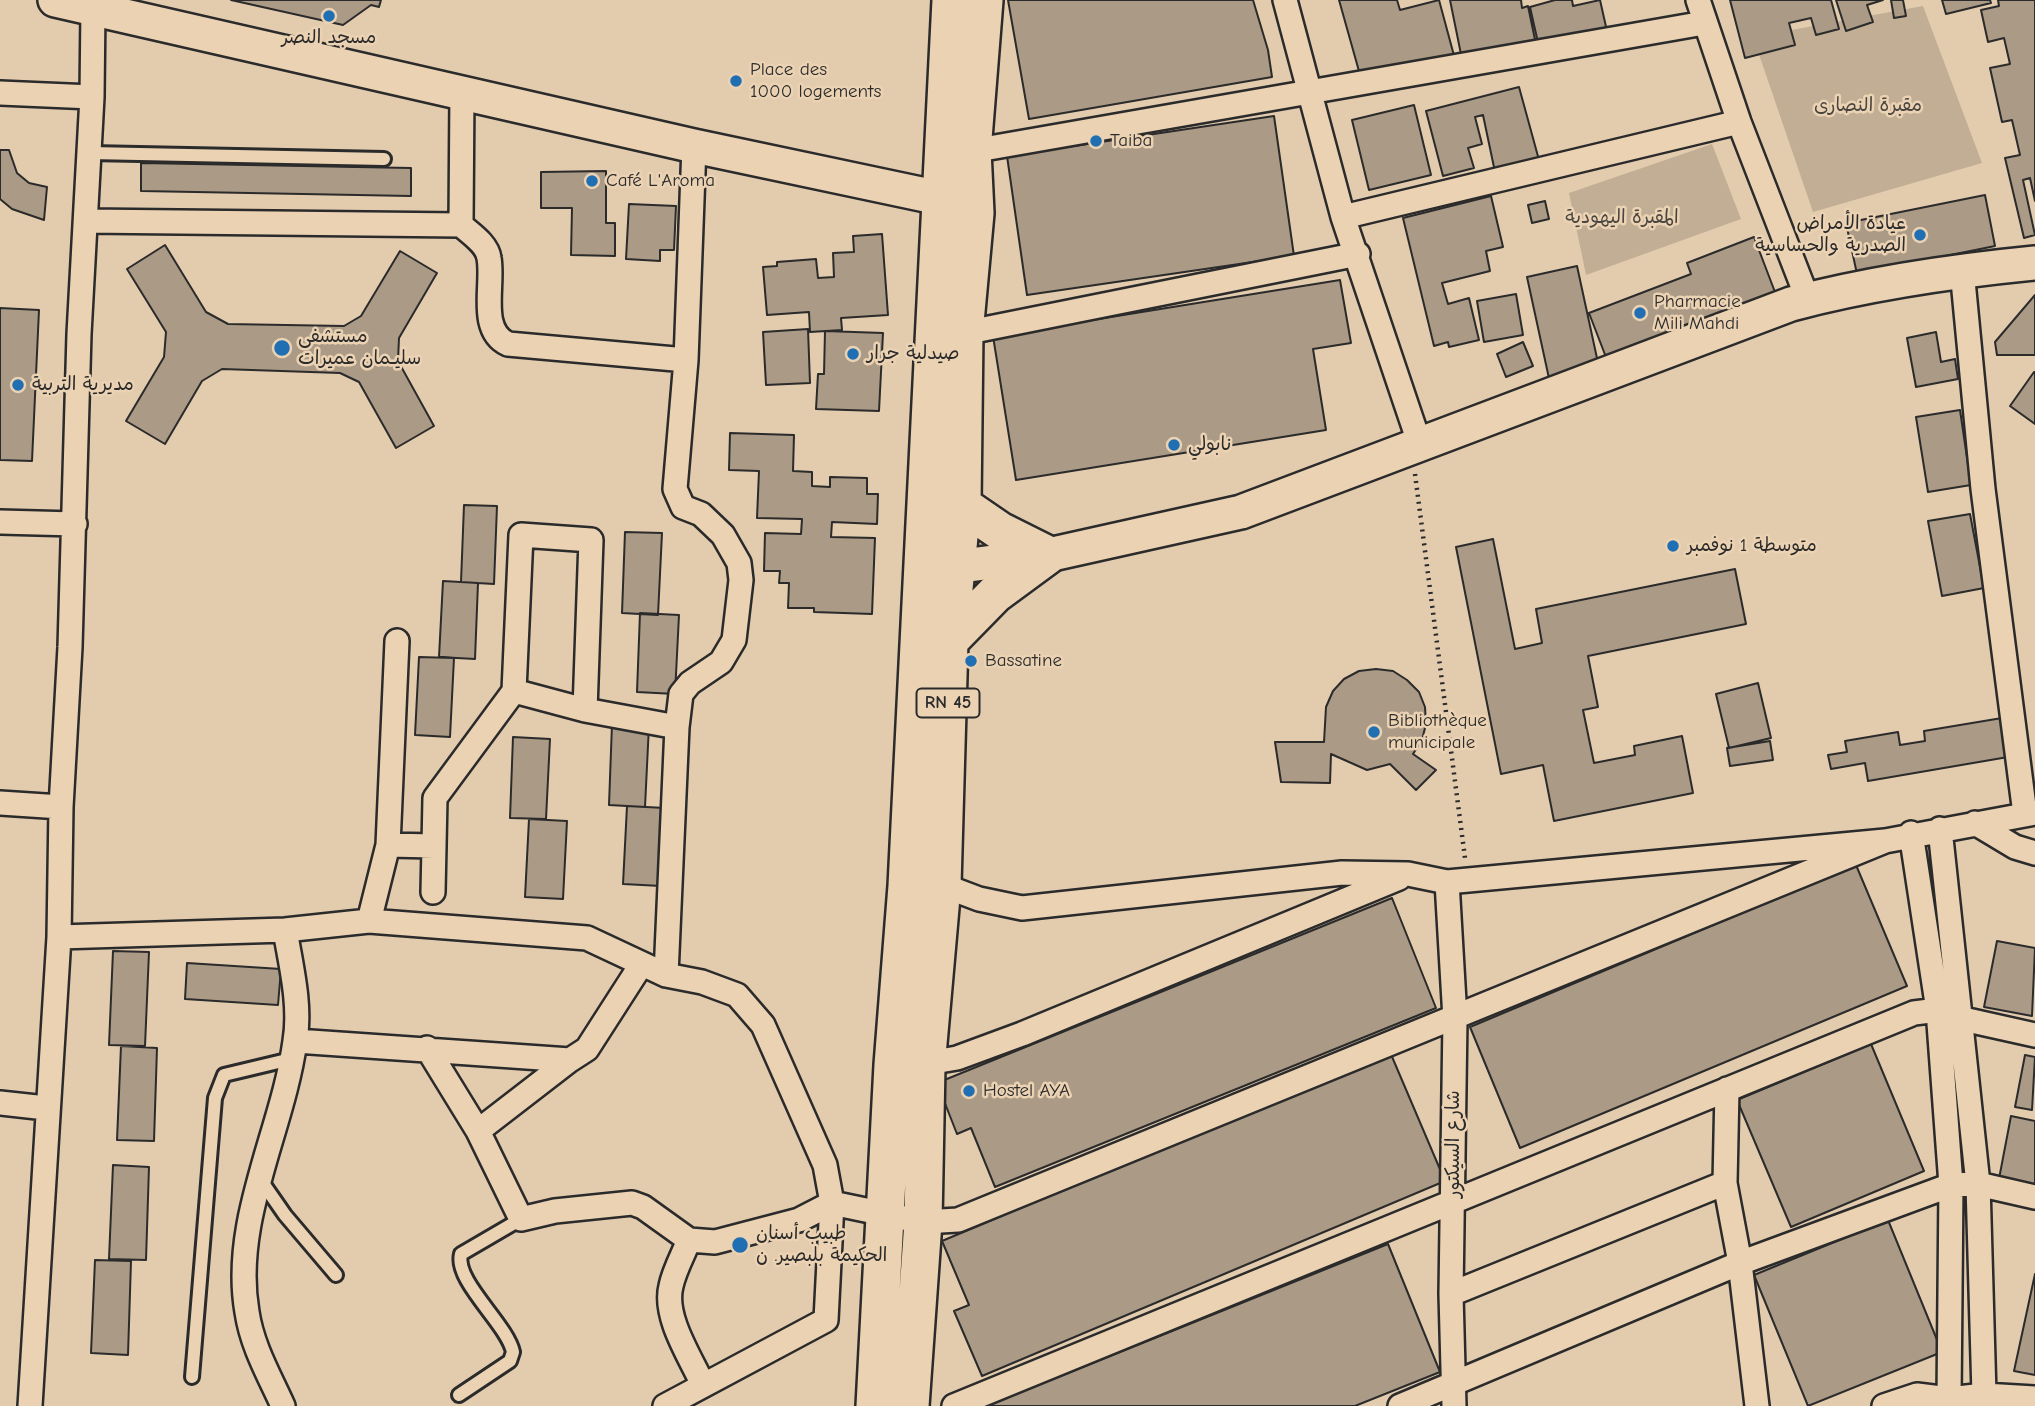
<!DOCTYPE html>
<meta charset="utf-8">
<style>
body{margin:0}
canvas{display:block;background:#e3cbae}
</style>
<canvas width="2035" height="1406"></canvas>
<script>
const c = document.querySelector('canvas').getContext('2d');
c.lineJoin = 'round';
function paint(path, color) { c.fillStyle = color; c.fill(path, 'evenodd'); }
function trace(path, color, width, dash) { c.strokeStyle = color; c.lineWidth = width; c.lineCap = dash ? 'butt' : 'round'; c.setLineDash(dash || []); c.stroke(path); }
function label(font, color, halo, rows, align = 'center') {
  c.font = font + ' "Comic Neue","Playpen Sans Arabic",sans-serif'; c.lineWidth = 5; c.setLineDash([]); c.textBaseline = 'middle'; c.strokeStyle = halo; c.fillStyle = color; for (const [text, x, y, turn = 0] of rows) {
    c.save(); c.translate(x, y); c.rotate((+turn || 0) * Math.PI / 180); c.textAlign = isNaN(turn) ? turn : align; if (halo) c.strokeText(text, 0, 0); c.fillText(text, 0, 0); c.restore();
  }
}
paint(new Path2D(`
 M1923 6 1982 163 1813 212 1753 37Z
 M1712 144 1741 219 1586 275 1569 193Z`), '#c1ae95');
const building = new Path2D(`
 M231 0H381L379 7 371 5 343 25Z
 M1008 0H1253L1268 50 1272 77 1029 119Z
 M1339 0H1397L1400 10 1439 0 1456 63 1364 89Z
 M1450 0H1521L1522 8 1528 6 1538 54 1464 69Z
 M1555 0H1572L1573 6 1600 0 1609 40 1541 56 1530 7Z
 M1730 0H1831L1839 29 1816 35 1811 18 1789 23 1795 45 1745 58Z
 M1836 0H1883L1867 5 1873 22 1846 31Z
 M1891 0H1903L1906 16 1894 18Z
 M1942 0H1990L1991 3 1946 14Z
 M1998 0H2035V201L2030 178 2023 180 2035 235 2024 238 2005 158 2020 155 2012 120 2002 122 1990 68 2010 64 2004 38 1988 42 1981 10 1999 6Z
 M1519 87 1539 160 1495 172 1483 115 1475 117 1482 144 1468 148 1474 168 1443 176 1426 111Z
 M1414 105 1431 175 1369 190 1352 120Z
 M1274 116 1294 256 1027 295 1007 156Z
 M0 150H9L17 173 29 183 47 187 44 220 12 209 0 199Z
 M141 163 411 168V196L141 191Z
 M606 171V223H615V256L571 255 572 208H541V172Z
 M1985 195 1995 246 1857 274 1846 223Z
 M1491 196 1503 247 1486 251 1490 271 1442 283 1448 304 1469 298 1479 340 1449 347 1448 342 1434 346 1403 218Z
 M1545 201 1549 219 1532 223 1528 205Z
 M629 204 676 206 674 250H660V261L626 259Z
 M882 234 888 315 841 318 842 330 810 332 809 312 767 315 763 267 777 266V262L816 259 818 278 834 277 833 253 854 252 853 236Z
 M1754 237 1778 300 1609 365 1589 313 1691 274 1687 263Z
 M165 245 206 312 228 324 344 326 361 316 400 251 437 273 399 338 398 361 434 426 396 448 359 382 340 373 222 369 202 381 165 444 126 421 164 357 166 332 127 269Z
 M1577 266 1600 372 1550 383 1527 277Z
 M1340 280 1351 343 1313 349 1326 430 1016 480 993 336Z
 M1516 294 1523 335 1484 342 1477 301Z
 M2035 295V355H1997L1995 342Z
 M0 308 39 310 32 461 0 460Z
 M808 329 810 383 766 385 763 332Z
 M825 331 883 333 879 411 816 409 818 374H824Z
 M1936 332 1941 362 1955 359 1958 379 1916 387 1907 338Z
 M1523 342 1533 366 1506 377 1497 354Z
 M2034 372H2035V424L2010 406Z
 M1960 410 1971 485 1928 492 1916 417Z
 M730 433 794 435 793 471 812 472V486L830 487V477L867 478V494H878L877 524 832 522 831 537 875 538 872 614 814 612V608H788L789 583H779L780 571H764L765 533 801 534 802 519 757 518 759 471 729 470Z
 M464 505 497 506 494 584 461 582Z
 M1970 514 1984 588 1942 596 1928 521Z
 M625 532 662 533 658 615 622 613Z
 M1493 539 1515 649 1542 643 1536 609 1735 569 1746 624 1588 656 1598 707 1583 710 1594 763 1635 755 1634 746 1682 736 1693 793 1554 821 1543 765 1501 774 1456 547Z
 M443 581 478 583 475 659 439 657Z
 M640 613 679 615 675 694 637 692Z
 M419 657 454 658 450 737 415 735Z
 M1376 669 1393 671 1407 680 1419 692 1425 707 1426 724 1422 740 1413 754 1436 770 1416 790 1390 764 1367 770 1331 754 1330 783 1281 782 1275 742H1324L1326 707 1333 691 1344 679 1359 671Z
 M1758 683 1771 738 1729 748 1716 694Z
 M2002 718 2008 757 1868 781 1865 763 1831 769 1828 755 1847 752 1845 741 1898 732 1900 745 1925 741 1924 731Z
 M612 724 649 725 645 807 609 805Z
 M513 737 550 739 546 819 510 818Z
 M1770 741 1773 760 1730 766 1727 748Z
 M627 806 665 808 661 886 623 884Z
 M529 819 567 821 563 899 525 897Z
 M1856 865 1907 986 1520 1148 1470 1027Z
 M1392 898 1436 1008 995 1187 971 1128 957 1134 937 1083Z
 M1997 941 2035 948 2032 1016 1984 1007Z
 M113 951 149 952 145 1046 109 1045Z
 M187 963 281 969 278 1005 185 999Z
 M1871 1044 1924 1171 1791 1227 1737 1100Z
 M121 1046 157 1048 154 1141 117 1140Z
 M1390 1052 1445 1181 982 1376 954 1311 969 1305 942 1241Z
 M2025 1055 2035 1057 2032 1110 2015 1107Z
 M2011 1116 2035 1121V1191L1998 1184Z
 M113 1165 149 1167 146 1260 109 1259Z
 M1888 1220 1942 1352 1808 1406 1754 1275Z
 M1388 1244 1440 1372 1355 1406H986Z
 M95 1260 131 1261 128 1355 91 1353Z
 M2035 1274V1375L2014 1371Z`);
paint(building, '#ab9a85');
trace(building, '#2b2b2b', 2);
const lane = new Path2D(`
 M90 153 384 159
 M260 1179 285 1215 336 1275
 M192 1377 215 1098 224 1075 291 1059
 M459 1395 510 1361 513 1352C507 1324 454 1281 461 1254L521 1219`);
const street = new Path2D(`
 M1285 0 1343 217 1420 445
 M1698 0 1739 122 1808 300
 M0 93 92 97
 M972 151 1704 23
 M1343 217 1739 122
 M86 221 461 225 462 91
 M461 225C471 234 487 244 489 258 494 285 478 330 508 344L686 360
 M1962 270 1983 489 2025 814
 M964 333 1358 254
 M0 522 75 524
 M585 710 677 727
 M0 803 61 807
 M1975 823 2015 847 2035 853
 M1940 829 1978 1184 1984 1395
 M1911 833 1938 1010 1951 1185 1949 1399
 M388 845 434 846 433 892
 M434 846 435 798 514 691 521 535 591 540 585 710 514 691
 M1447 882 1455 1019 1451 1294 1454 1406
 M929 885H942L979 899 1022 908 1342 873 1408 874 1447 882 1885 841 2035 813
 M369 921 388 845 397 641
 M59 937 285 930 369 921 587 938 666 975 702 982 737 995 763 1025 825 1165 832 1203 826 1320 665 1406
 M666 975 677 727 681 694 690 683 721 662 734 640 741 580 739 563 723 535 701 514 683 507 675 489 686 360 694 146
 M296 1041 570 1060 587 1049 641 965
 M427 1048 478 1131 521 1219 555 1211 632 1203 643 1207 689 1240 715 1242 799 1220 832 1203 923 1222 958 1220 1885 841
 M916 1065 957 1058 1022 1034 1399 878
 M1727 1089 1725 1183 1740 1263 1757 1406
 M0 1103 46 1108
 M478 1131 570 1060
 M689 1240C683 1255 674 1271 671 1286 663 1317 691 1358 703 1385
 M1451 1294 1725 1183
 M30 1406 59 937 61 807 70 647 79 334 92 97 93 8
 M283 1406C269 1375 252 1346 247 1312 231 1220 283 1130 295 1041 301 1005 291 966 285 930
 M954 1406 1914 1013 1938 1010 1963 1019 2035 1035
 M1400 1406 1740 1263 1951 1185 1978 1184 2035 1197
 M1884 1406 1917 1395 1949 1399 1984 1395 2035 1398`);
const secondary = new Path2D(`
 M55 0 694 146 968 204
 M930 570 1048 555 1241 512 1791 304C1871 283 1953 271 2035 263`);
const primary = new Path2D(`
 M949 641 995 594 1048 555 1000 531 962 505
 M875 1406 893 1065 907 886 951 0
 M910 1406 923 1222 926 1066 942 885 949 641 962 505 964 333 975 213 972 151 984 0`);
trace(lane, '#2b2b2b', 18);
trace(street, '#2b2b2b', 28);
trace(secondary, '#2b2b2b', 38);
trace(primary, '#2b2b2b', 42);
trace(new Path2D(`
 M1415 474 1465 858`), '#2b2b2b', 4.5, [2, 5]);
trace(lane, '#ebd2b3', 12);
trace(street, '#ebd2b3', 23);
trace(secondary, '#ebd2b3', 33);
trace(primary, '#ebd2b3', 37);
for (const [x, y, r, color] of [
 [329,16,7,"#1f6fb2"],
 [736,81,7,"#1f6fb2"],
 [1096,141,7,"#1f6fb2"],
 [592,181,7,"#1f6fb2"],
 [1920,235,7,"#1f6fb2"],
 [1640,313,7,"#1f6fb2"],
 [282,348,9,"#1f6fb2"],
 [853,354,7,"#1f6fb2"],
 [18,385,7,"#1f6fb2"],
 [1174,445,7,"#1f6fb2"],
 [1673,546,7,"#1f6fb2"],
 [971,661,7,"#1f6fb2"],
 [1374,732,7,"#1f6fb2"],
 [969,1091,7,"#1f6fb2"],
 [740,1245,9,"#1f6fb2"]
]) { const dot = new Path2D(); dot.arc(x, y, r, 0, 2 * Math.PI); c.fillStyle = color; c.fill(dot); trace(dot, '#ebd2b3', 2.5); }
for (const [x, y, w] of [
 [948,703,63]
]) { const box = new Path2D(); box.roundRect(x - w / 2, y - 14.5, w, 29, 5); c.fillStyle = '#ebd2b3'; c.fill(box); trace(box, '#2b2b2b', 2); }
label('bold 18px', '#2b2b2b', null, [
 ["RN 45",948,703]
]);
label('19px', '#2b2b2b', '#ebd2b3', [
 ["مسجد النصر",329,38,"center"],
 ["Place des",750,70],
 ["1000 logements",750,92],
 ["Taiba",1110,141],
 ["Café L'Aroma",606,181],
 ["عيادة الأمراض",1906,224,"right"],
 ["الصدرية والحساسية",1906,246,"right"],
 ["Pharmacie",1654,302],
 ["Mili Mahdi",1654,324],
 ["مستشفى",298,337],
 ["سليـمان عميرات",298,359],
 ["صيدلية جرار",867,354],
 ["مديرية التربية",32,385],
 ["نابولي",1188,445],
 ["متوسطة 1 نوفمبر",1687,546],
 ["Bassatine",985,661],
 ["Bibliothèque",1388,721],
 ["municipale",1388,743],
 ["Hostel AYA",983,1091],
 ["طبيب أسنان",756,1234],
 ["الحكيمة بلبصير. ن",756,1256]
], 'left');
label('19px', '#494540', '#ebd2b3', [
 ["مقبرة النصارى",1868,106],
 ["المقبرة اليهودية",1622,218]
]);
label('19px', '#2b2b2b', '#ebd2b3', [
 ["شارع السيكتور",1454,1144,-90]
]);
</script>
